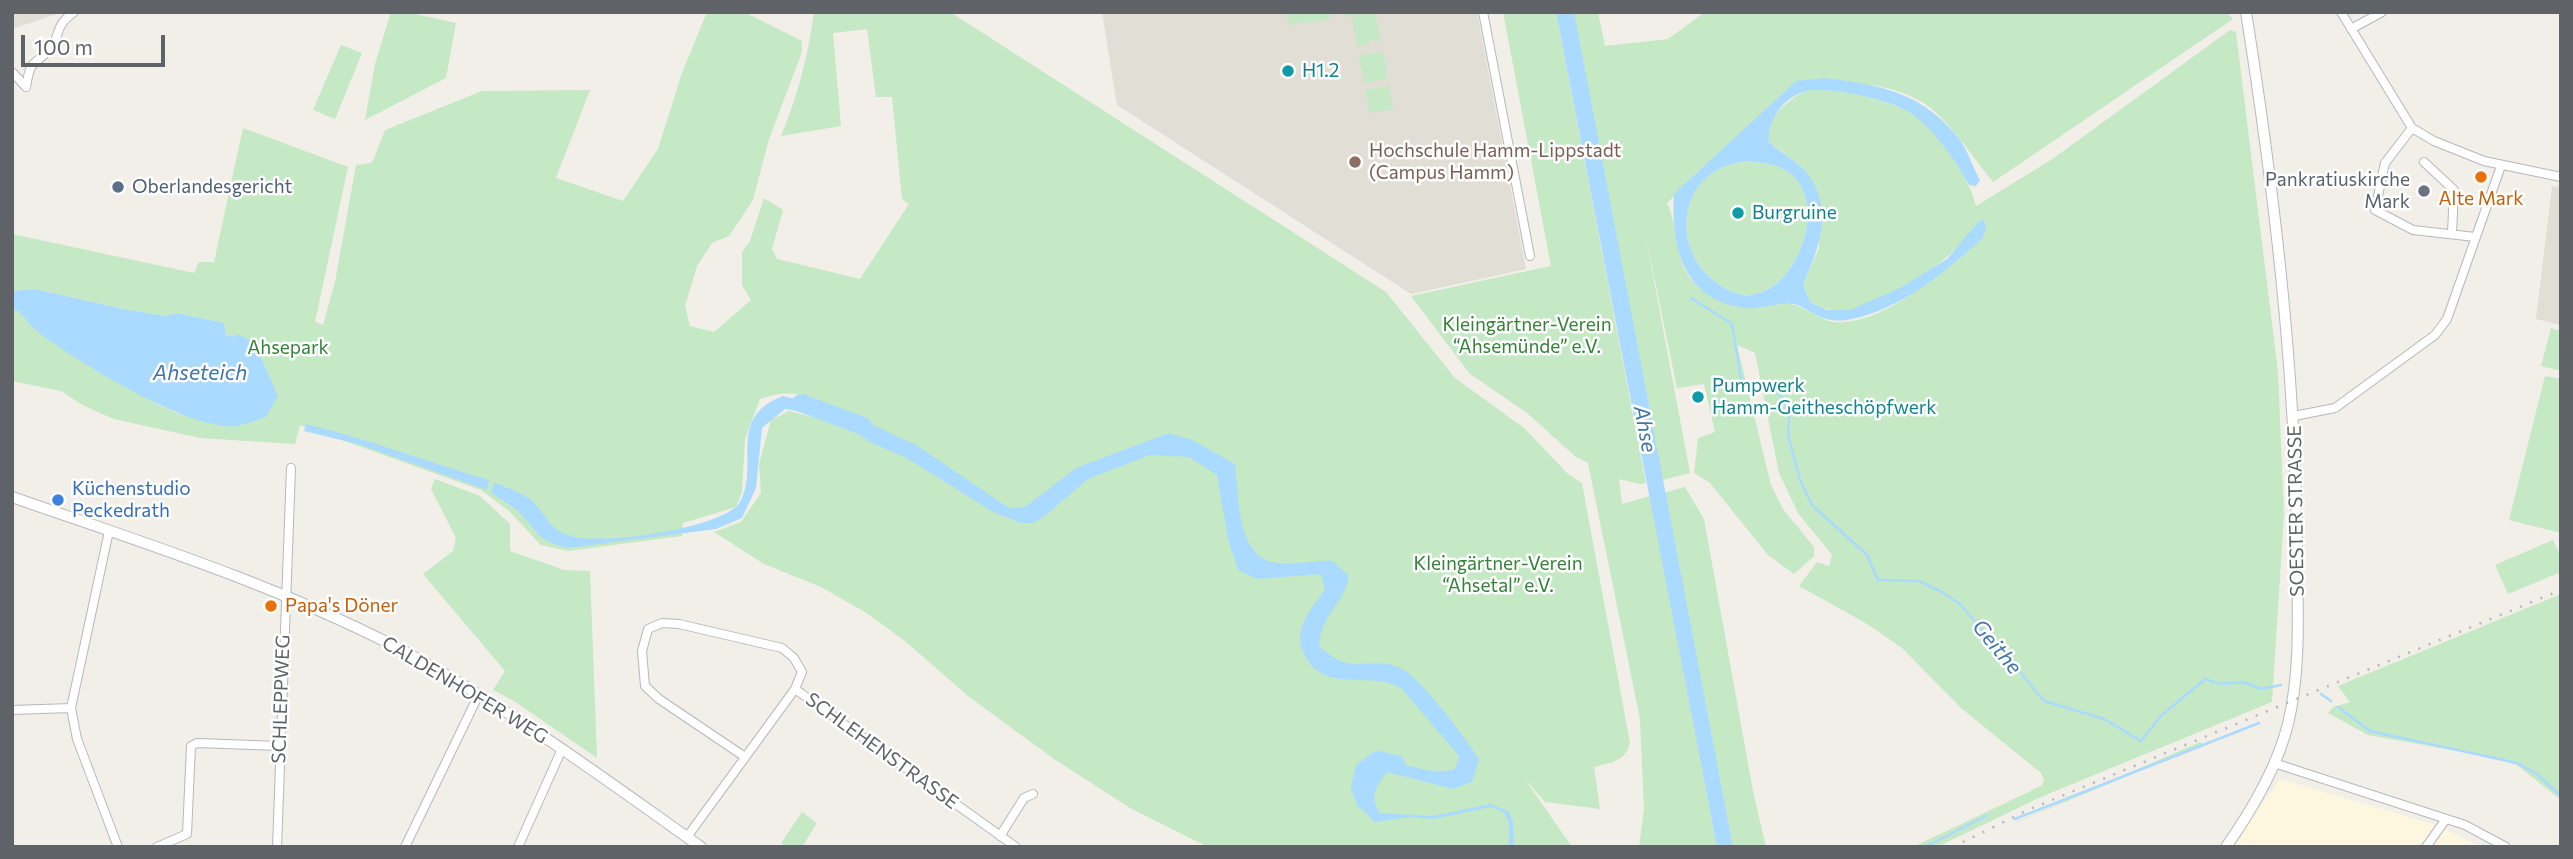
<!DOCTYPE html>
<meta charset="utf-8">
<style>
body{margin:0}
#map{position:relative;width:2573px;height:859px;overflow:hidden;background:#f1efe8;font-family:Commissioner,sans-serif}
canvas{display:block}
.frame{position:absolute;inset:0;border:14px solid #5f6368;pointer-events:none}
.scale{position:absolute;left:21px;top:35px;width:144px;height:32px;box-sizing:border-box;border:4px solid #5f6368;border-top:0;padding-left:9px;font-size:21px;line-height:24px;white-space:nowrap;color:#5f6368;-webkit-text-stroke:5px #fff;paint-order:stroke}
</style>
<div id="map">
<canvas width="2573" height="859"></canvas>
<div class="frame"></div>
<div class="scale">100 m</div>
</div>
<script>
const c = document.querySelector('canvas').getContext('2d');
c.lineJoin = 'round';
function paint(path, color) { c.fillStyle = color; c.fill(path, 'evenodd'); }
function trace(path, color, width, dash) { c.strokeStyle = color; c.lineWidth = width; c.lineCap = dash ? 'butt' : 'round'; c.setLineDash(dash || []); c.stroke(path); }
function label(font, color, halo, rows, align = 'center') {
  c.font = font + ' Commissioner,sans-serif'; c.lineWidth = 5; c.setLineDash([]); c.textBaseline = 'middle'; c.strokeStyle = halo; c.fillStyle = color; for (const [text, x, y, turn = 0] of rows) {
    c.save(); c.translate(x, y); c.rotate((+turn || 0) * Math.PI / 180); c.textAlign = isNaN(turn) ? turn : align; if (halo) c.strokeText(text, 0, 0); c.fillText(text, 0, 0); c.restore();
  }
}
paint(new Path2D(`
 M2280 779 2436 825 2481 847H2231Z`), '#fef7e0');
paint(new Path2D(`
 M12 12H63L12 29Z
 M1102 12H1477L1526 269 1411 294 1117 105Z
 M2552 186 2561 187V325L2536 319Z`), '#e1ded6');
paint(new Path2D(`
 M391 12H407L456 23 446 78 365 120 375 64Z
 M707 12H744L802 41V52L769 139 753 200 729 236 712 243 697 266 685 306 690 326 714 332 751 300 742 285V252L750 241 764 198 783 210 772 249 777 259 860 279 909 204 902 199 892 97H876L867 29 833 33 841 126 781 136C798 95 808 56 814 12H950L1386 292 1455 378 1524 428 1568 474 1582 483 1630 743C1626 761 1610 763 1594 767L1600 809 1545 802 1524 778 1572 847H1208L1130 808 1054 759 968 696 905 641 865 612 821 587 764 564 714 532 741 522 761 493 759 464 771 420 789 411 821 419 827 404C801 392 785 390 760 399L745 439 742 492 736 507 683 523 682 536 568 551 541 545 509 511 481 490 300 425 295 444 200 438 114 419 84 406 61 391 12 381V308L22 312 36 331 157 404 179 414 235 426 254 342 226 335 224 323 177 313 166 316 128 310 35 289 12 291V234L194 273 199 262H214L243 128 348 167 315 322 323 325 335 282 356 165 372 163 385 130 482 91 590 90 556 178 623 201 658 149 682 73Z
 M1286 12H1331L1328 20 1294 23 1289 27Z
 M1345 12H1375L1381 41 1369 40V44L1357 46 1352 16 1344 17Z
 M1503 12H1556L1646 483 1640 484 1619 479 1622 504 1650 496 1717 847H1639L1644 809 1640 719 1588 463 1576 457 1527 413 1470 374 1411 296 1551 266Z
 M1571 12H1598L1605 46 1668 39 1705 12H2226L2233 19 1993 182C1976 161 1944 114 1922 102 1884 80 1838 82 1796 81L1667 203C1678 226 1674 252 1688 275 1699 292 1727 308 1748 308 1760 308 1772 304 1785 304 1804 303 1816 320 1835 322 1883 326 1949 268 1982 239L1975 225C1953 262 1892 298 1851 310 1837 314 1823 308 1810 302L1803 285 1819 248 1813 184 1798 164 1769 142C1768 125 1772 116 1785 105 1792 99 1799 93 1808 91 1834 85 1884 100 1908 111 1936 125 1969 176 1976 206L2051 160 2230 30 2236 32 2278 372 2284 515 2272 702 2043 796 1937 847H1913L2041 786 2044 781 2041 773 1961 708 1902 648 1869 625 1799 586 1817 562 1829 566 1832 555 1798 513 1779 473 1755 353 1737 345 1771 485 1783 509 1814 547V556L1794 574 1768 555 1710 483 1694 473 1698 438 1715 432 1704 384 1677 388 1645 233 1690 473 1662 480Z
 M341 45 362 53 335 119 313 110Z
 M1383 51 1388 79 1364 83 1359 56Z
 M1389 86 1393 109 1370 113 1365 90Z
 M1747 161C1763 163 1781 164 1793 176 1822 204 1804 261 1776 284 1767 291 1757 294 1746 296 1667 277 1666 169 1747 161Z
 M2551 328 2561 331V371L2541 366Z
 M2545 376 2561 379V533L2509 520Z
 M435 479 480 496 510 524V551L564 570 590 571 597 758 514 701 493 690 505 671 423 574 453 551 456 538 431 489Z
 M1685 487 1704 519 1753 791 1766 847H1733L1664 493Z
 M2553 540 2561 557V572L2508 594 2495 565Z
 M2561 594V800L2517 765 2491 757 2368 735 2328 713 2333 707 2350 702 2338 686Z
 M2200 742 2204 744 2005 827Z
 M802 812 817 823 802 847H786L781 843Z`), '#c5e8c5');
paint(new Path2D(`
 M1556 12H1574L1733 847H1717Z
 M1825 78C1881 85 1924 93 1960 140 1968 151 1973 168 1980 180L1976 186 1969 185C1954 158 1936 132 1912 114 1893 100 1830 86 1807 91 1784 96 1767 120 1769 142 1781 153 1797 161 1807 173 1835 210 1819 247 1803 285L1810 302 1827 310H1850L1900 288 1947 259 1979 221 1984 220 1986 229 1982 239C1948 269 1912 301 1867 315 1849 321 1832 324 1816 315 1808 311 1800 304 1792 304 1776 302 1759 310 1744 308 1682 299 1671 246 1674 194L1796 81ZM1747 161C1763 163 1781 164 1793 176 1822 204 1804 261 1776 284 1767 291 1757 294 1746 296 1667 277 1666 169 1747 161Z
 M35 289 128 310 166 316 177 313 224 323 226 335 234 337 237 334 254 342 278 396 266 417C256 420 245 425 235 426 189 431 77 361 39 333 28 325 25 314 12 308V291Z
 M783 396 825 406 822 415 785 409 762 428 756 488 742 518 716 529 568 548C538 541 539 533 519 512 512 505 500 499 491 493L494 482C505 488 523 492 532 501 547 514 547 529 571 536 600 546 725 528 740 502 761 465 725 418 783 396Z
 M845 412 916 445 1009 508 1025 507 1076 468 1169 433 1192 440 1235 464C1239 494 1236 553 1272 562 1290 567 1314 559 1333 561L1349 576C1344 605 1321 613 1319 646 1355 679 1365 654 1400 668 1421 677 1465 738 1479 759L1472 782 1453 789 1387 772C1375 788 1369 796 1380 813L1432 816 1491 804 1508 811 1513 821 1514 847H1509V824L1505 813 1492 807 1433 819 1410 817 1374 822C1351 798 1357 785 1374 760 1401 760 1430 777 1455 769L1459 756 1402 689C1372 669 1324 696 1304 654 1292 629 1311 609 1325 590L1321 574 1257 579 1238 570 1228 539 1217 475 1189 457 1150 455 1088 479 1046 515 1034 523H1021L993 512 905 457 871 443 842 423Z
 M306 424C368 439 428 462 489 480L487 490 358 444 304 431Z`), '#aadaff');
trace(new Path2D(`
 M1691 298 1732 324 1742 385 1780 393 1789 414 1788 435 1800 480 1812 505 1867 555 1878 580 1919 581 1940 591 1960 604 1994 644 2006 651 2009 663 2020 672 2044 701 2104 719 2141 741 2162 715 2205 679 2221 684 2243 682 2261 689 2281 685
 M2321 694 2331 701
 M2338 707 2370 731 2517 763 2537 774 2561 796
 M2015 819 2259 723
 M1925 847 1986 816`), '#aadaff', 2.5);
trace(new Path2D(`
 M801 403 863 426
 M1366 802 1360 788 1364 770 1378 760 1396 764`), '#aadaff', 18);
const street = new Path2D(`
 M1483 12 1530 256
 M2341 12 2412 128 2434 141 2484 161 2561 177
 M2351 29 2382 12
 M12 72 26 87
 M26 87C31 58 32 68 49 50 62 36 52 28 74 12
 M2412 128 2385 163 2375 210 2413 230 2475 237
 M2424 162 2454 190 2452 233
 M2294 416 2335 408 2435 335 2447 319 2501 166
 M109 531 71 708 77 739 118 847
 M12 710 71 708
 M745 757 659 699 645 686 642 651 648 629 662 623 679 624 782 648 794 658 802 672 795 689
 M2274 763 2465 825 2506 847
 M1000 836 1024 798 1033 794
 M687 837 795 689 1016 847
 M157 847 187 834 191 746 197 743 280 746
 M277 847 291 468
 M405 847 479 694
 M518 847 562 749
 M2426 847 2446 819`);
const secondary = new Path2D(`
 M12 497C144 543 271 583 396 647 504 704 602 777 701 847
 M2226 847C2252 810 2277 768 2288 724 2302 666 2297 604 2297 545 2295 366 2274 189 2246 12`);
trace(street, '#b5b8bc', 10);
trace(secondary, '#b6babf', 12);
trace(street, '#fff', 8);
trace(secondary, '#fff', 10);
trace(new Path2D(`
 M1953 847 2030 809 2561 590`), '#b6b7b8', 2.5, [2, 9]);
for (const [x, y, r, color] of [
 [1288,71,7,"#0f9aa8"],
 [1355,162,7,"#8d6e63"],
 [2481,177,7,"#e8710a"],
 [118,187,7,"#5c6f8a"],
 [2424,191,7,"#6b7280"],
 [1738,213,7,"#0f9aa8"],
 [1698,397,7,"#0f9aa8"],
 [58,500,7,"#3f7fe0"],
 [271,606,7,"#e8710a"]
]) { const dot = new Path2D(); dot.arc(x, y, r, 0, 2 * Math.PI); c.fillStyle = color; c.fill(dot); trace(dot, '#fff', 2.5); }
label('19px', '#0d838f', '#fff', [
 ["H1.2",1302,71],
 ["Burgruine",1752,213],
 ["Pumpwerk",1712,386],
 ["Hamm-Geitheschöpfwerk",1712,408]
], 'left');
label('19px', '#785e54', '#fff', [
 ["Hochschule Hamm-Lippstadt",1369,151],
 ["(Campus Hamm)",1369,173]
], 'left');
label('19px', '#5b616d', '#fff', [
 ["Pankratiuskirche",2410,180],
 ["Mark",2410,202]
], 'right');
label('19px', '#4e5e75', '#fff', [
 ["Oberlandesgericht",132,187]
], 'left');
label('19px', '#c56008', '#fff', [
 ["Alte Mark",2481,199],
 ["Papa's Döner",285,606,"left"]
]);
label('19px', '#348238', '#fff', [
 ["Kleingärtner-Verein",1527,325],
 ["“Ahsemünde” e.V.",1527,347],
 ["Ahsepark",288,348],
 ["Kleingärtner-Verein",1498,564],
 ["“Ahsetal” e.V.",1498,586]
]);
label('19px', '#366cbe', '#fff', [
 ["Küchenstudio",72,489],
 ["Peckedrath",72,511]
], 'left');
label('19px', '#5f6368', '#fff', [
 ["SOESTER STRASSE",2296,511,-91],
 ["CALDENHOFER WEG",465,690,31],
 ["SCHLEPPWEG",281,699,-88],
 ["SCHLEHENSTRASSE",882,751,36]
]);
label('italic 21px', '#4174aa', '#fff', [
 ["Ahseteich",200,373],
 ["Ahse",1645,429,79],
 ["Geithe",1997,647,50]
]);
</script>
